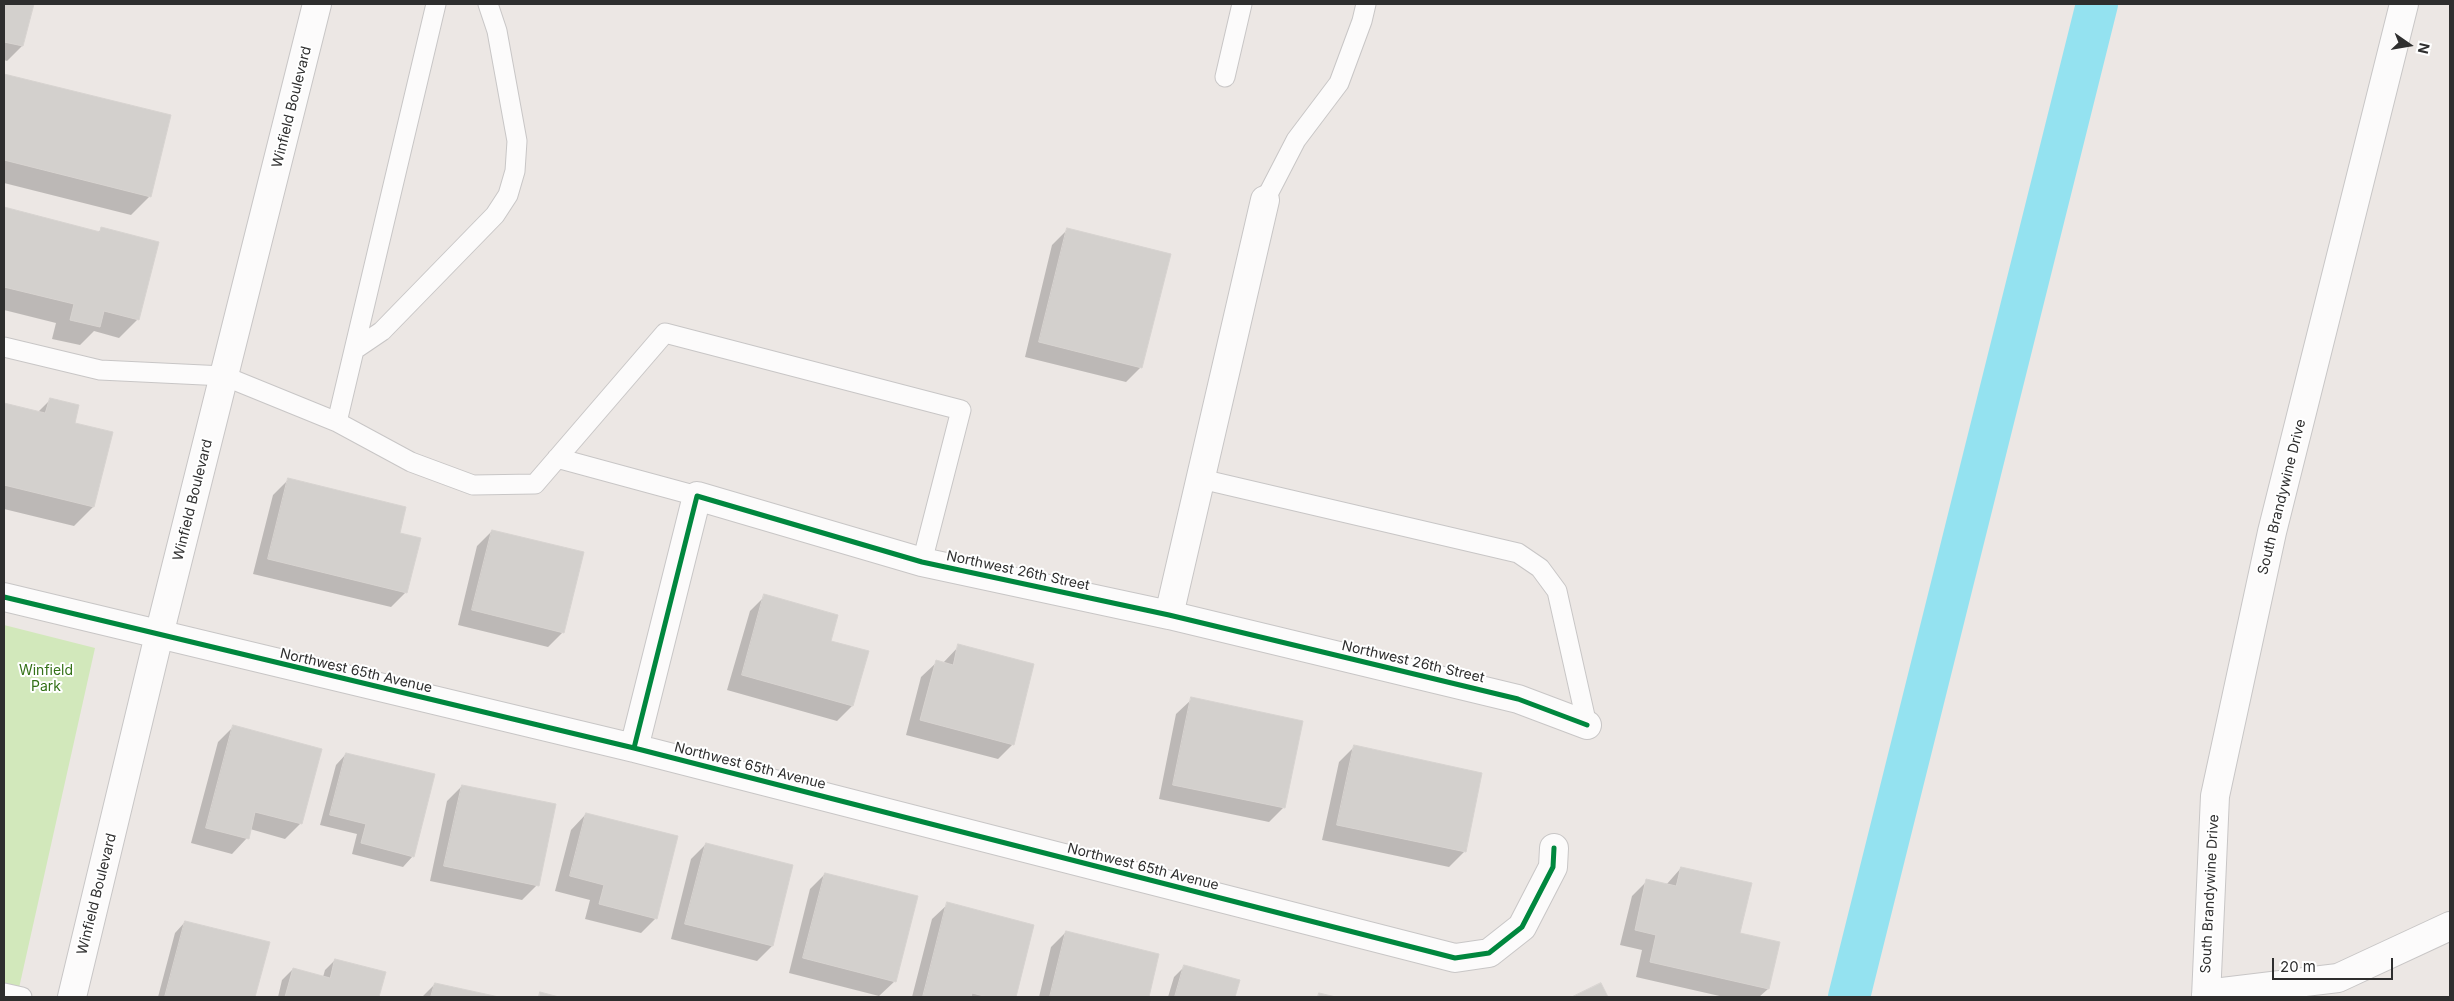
<!DOCTYPE html>
<style>
body{margin:0}
#map{position:relative;width:2454px;height:1001px;overflow:hidden;background:#ece7e4;font-family:Inter,sans-serif}
canvas{display:block}
.frame{position:absolute;inset:0;border:5px solid #2e2e2e;pointer-events:none}
.north{position:absolute;left:2384px;top:20px;width:50px;height:50px;-webkit-text-stroke:4px #fff;paint-order:stroke;rotate:103deg;font-size:14px;font-weight:700;line-height:20px;text-align:center;color:#2e2e2e}
.north::after{content:'';display:block;margin:auto;width:18px;height:22px;background:#2e2e2e;clip-path:polygon(50% 0,100% 100%,50% 72%,0 100%)}
.scale{position:absolute;left:2272px;top:958px;width:121px;height:22px;box-sizing:border-box;border:2px solid #2e2e2e;border-top:0;padding-left:6px;font-size:15px;line-height:18px;white-space:nowrap;color:#2e2e2e;-webkit-text-stroke:4px #fff;paint-order:stroke}
</style>
<div id="map">
<canvas width="2454" height="1001"></canvas>
<div class="frame"></div>
<div class="north">N</div>
<div class="scale">20 m</div>
</div>
<script>
const c = document.querySelector('canvas').getContext('2d');
c.lineJoin = 'round';
function paint(path, color) { c.fillStyle = color; c.fill(path, 'evenodd'); }
function trace(path, color, width, dash) { c.strokeStyle = color; c.lineWidth = width; c.lineCap = dash ? 'butt' : 'round'; c.setLineDash(dash || []); c.stroke(path); }
function label(font, color, halo, rows, align = 'center') {
  c.font = font + ' Inter,sans-serif'; c.lineWidth = 4; c.setLineDash([]); c.textBaseline = 'middle'; c.strokeStyle = halo; c.fillStyle = color; for (const [text, x, y, turn = 0] of rows) {
    c.save(); c.translate(x, y); c.rotate((+turn || 0) * Math.PI / 180); c.textAlign = isNaN(turn) ? turn : align; if (halo) c.strokeText(text, 0, 0); c.fillText(text, 0, 0); c.restore();
  }
}
paint(new Path2D(`
 M4 625 95 648 17 997H4Z`), '#d2e8bb');
paint(new Path2D(`
 M4 4H33L22 46 7 61 4 60Z
 M4 75 170 116 150 196 131 215 4 183Z
 M4 208 98 232 102 229 138 319 119 338 94 331 80 345 52 339 56 323 4 310Z
 M1067 230 1141 367 1126 382 1025 357 1052 245Z
 M50 400 73 424 111 433 93 507 74 526 4 509V405L37 413Z
 M288 480 406 592 391 607 253 574 273 495Z
 M492 531 563 632 548 647 458 625 477 546Z
 M765 596 829 642 852 706 837 721 727 690 750 611Z
 M959 646 1013 744 998 759 906 735 921 677 937 662 943 663Z
 M1192 699 1284 807 1269 822 1159 799 1176 714Z
 M233 727 301 823 285 839 250 829 247 838 232 854 191 843 218 742Z
 M1354 747 1465 851 1449 867 1322 840 1339 762Z
 M346 754 413 856 403 867 352 854 357 834 320 825 336 765Z
 M462 786 537 885 522 900 430 881 447 801Z
 M586 814 656 918 641 933 585 919 590 900 555 891 571 830Z
 M706 844 792 866 772 946 757 961 671 939 691 859Z
 M1681 868 1739 934 1768 989 1759 997H1724L1636 977 1642 950 1620 945 1632 896 1647 881 1666 885Z
 M825 874 895 981 879 996 789 973 810 889Z
 M948 904 1033 926 1014 997H912L932 919Z
 M185 922 268 943 254 997H158L175 933Z
 M1066 932 1158 955 1147 997H1039L1051 947Z
 M335 960 385 973 378 997H278L282 980 293 969 323 977 325 970Z
 M1184 967 1238 981 1234 997H1168L1174 977Z
 M435 984 494 997H422Z`), '#0003');
trace(new Path2D(`
 M1849 997 2097 4`), '#94e2f0', 42);
const building = new Path2D(`
 M4 4H34L23 46 4 42Z
 M4 74 171 115 151 197 4 160Z
 M4 207 100 232 101 227 159 242 139 320 104 311 100 327 70 320 74 304 4 287Z
 M1067 228 1171 254 1142 368 1039 342Z
 M50 398 79 405 75 423 113 432 94 507 4 485V403L45 413Z
 M288 478 406 507 400 533 421 538 407 593 268 559Z
 M492 530 584 552 564 633 472 610Z
 M764 594 838 615 831 641 869 651 853 706 742 675Z
 M958 644 1034 664 1014 745 920 720 936 660 953 665Z
 M1191 697 1303 721 1285 808 1173 785Z
 M233 725 322 749 302 824 255 812 249 839 206 828Z
 M1354 745 1482 773 1466 852 1337 825Z
 M346 753 435 774 414 857 361 843 366 824 330 815Z
 M462 785 556 804 539 886 444 866Z
 M586 813 678 836 657 919 599 904 604 885 570 876Z
 M706 843 793 865 773 946 685 924Z
 M1681 867 1752 883 1740 933 1780 942 1769 989 1650 962 1656 935 1635 930 1646 879 1676 886Z
 M825 873 918 896 896 982 803 958Z
 M947 902 1034 925 1016 997H988L972 993 971 997H923Z
 M185 921 270 942 255 997H165Z
 M1066 931 1159 954 1149 997H1050Z
 M335 959 386 972 379 997H285L293 968 330 978Z
 M1184 965 1240 980 1235 997H1175Z
 M435 983 499 997H431Z
 M1601 983 1608 997H1572Z
 M540 992 559 997H539Z
 M1319 993 1336 997H1318Z`);
paint(building, '#d3d0cd');
trace(building, '#d7d3d0', 1);
const service = new Path2D(`
 M1225 77 1242 4
 M1265 200 1296 140 1339 83 1362 21 1366 4
 M4 347 100 370 224 376 337 422 436 4
 M354 350 382 331 495 215 508 195 515 171 517 141 497 31 488 4
 M337 422 411 462 473 485 535 484 665 333 961 410 922 562
 M557 458 697 496
 M1201 479 1518 553 1540 568 1557 591 1587 725
 M4 993 22 997`);
const minor = new Path2D(`
 M4 597 634 748 1455 958 1489 953 1522 927 1553 867 1554 848
 M1169 615 1265 200
 M634 748 697 496 922 562 1169 615 1518 699 1587 725
 M2206 994 2338 978 2450 926
 M72 997 159 635 317 4
 M2206 997 2215 796 2272 532 2404 4`);
trace(service, '#c8c6c6', 21);
trace(minor, '#c8c6c6', 30);
trace(service, '#fcfbfb', 19);
trace(minor, '#fcfbfb', 28);
trace(new Path2D(`
 M4 597 634 748 1455 958 1489 953 1522 927 1553 867 1554 848
 M634 748 697 496 922 562 1169 615 1518 699 1587 725`), '#00873e', 5);
label('14px', '#2e2e2e', '#fff', [
 ["Winfield Boulevard",292,107,-76],
 ["South Brandywine Drive",2282,497,-76],
 ["Winfield Boulevard",193,500,-76],
 ["Northwest 26th Street",1018,571,12],
 ["Northwest 26th Street",1413,662,13],
 ["Northwest 65th Avenue",356,671,13],
 ["Northwest 65th Avenue",750,766,14],
 ["Northwest 65th Avenue",1143,867,14],
 ["Winfield Boulevard",97,894,-76],
 ["South Brandywine Drive",2210,894,-87]
]);
label('14px', '#347117', '#fff', [
 ["Winfield",46,671],
 ["Park",46,687]
]);
</script>
